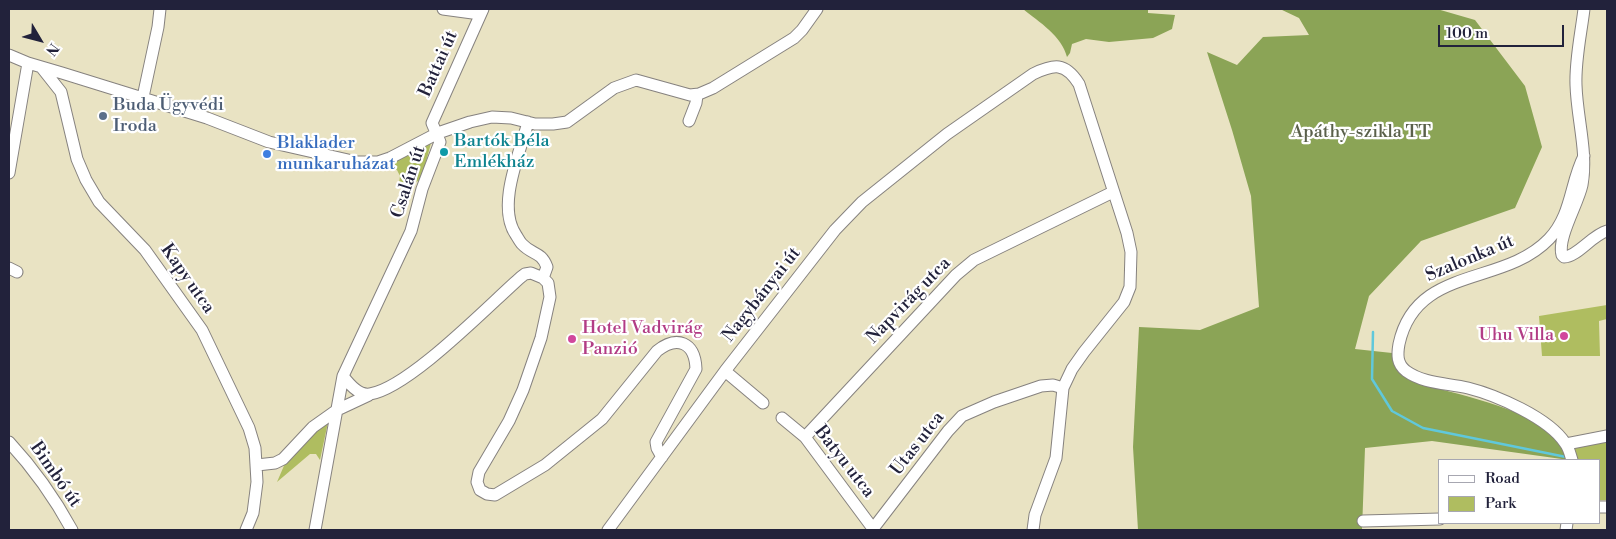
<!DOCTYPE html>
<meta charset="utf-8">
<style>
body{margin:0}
#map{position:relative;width:1616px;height:539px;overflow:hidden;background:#e9e3c3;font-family:"Libre Bodoni",serif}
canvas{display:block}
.frame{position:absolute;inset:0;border:10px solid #22223b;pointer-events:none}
.legend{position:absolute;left:1438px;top:459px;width:162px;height:65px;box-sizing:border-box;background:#fff;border:1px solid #a7a7b1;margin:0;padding:6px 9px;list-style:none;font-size:15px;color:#22223b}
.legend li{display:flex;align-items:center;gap:10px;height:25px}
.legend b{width:25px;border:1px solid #a7a7b1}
.north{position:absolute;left:15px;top:15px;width:50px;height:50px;-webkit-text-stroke:4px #fff;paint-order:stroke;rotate:127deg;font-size:14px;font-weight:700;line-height:20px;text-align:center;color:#22223b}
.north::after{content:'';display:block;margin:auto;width:18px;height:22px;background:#22223b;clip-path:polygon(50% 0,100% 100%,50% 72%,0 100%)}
.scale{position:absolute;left:1438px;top:25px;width:126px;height:22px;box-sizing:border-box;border:2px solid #22223b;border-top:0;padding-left:6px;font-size:15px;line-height:18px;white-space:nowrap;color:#22223b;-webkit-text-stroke:4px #fff;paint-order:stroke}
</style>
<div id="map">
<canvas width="1616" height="539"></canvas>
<div class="frame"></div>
<ul class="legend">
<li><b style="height:6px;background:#fff"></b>Road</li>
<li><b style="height:14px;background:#afbd60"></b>Park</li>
</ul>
<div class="north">N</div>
<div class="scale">100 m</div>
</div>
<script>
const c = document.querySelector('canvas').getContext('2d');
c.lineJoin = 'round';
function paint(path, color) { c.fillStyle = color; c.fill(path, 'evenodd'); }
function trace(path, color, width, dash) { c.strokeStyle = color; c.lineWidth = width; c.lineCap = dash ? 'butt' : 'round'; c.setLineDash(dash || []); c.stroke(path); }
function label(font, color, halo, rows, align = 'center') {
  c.font = font + ' "Libre Bodoni",serif'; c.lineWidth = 4.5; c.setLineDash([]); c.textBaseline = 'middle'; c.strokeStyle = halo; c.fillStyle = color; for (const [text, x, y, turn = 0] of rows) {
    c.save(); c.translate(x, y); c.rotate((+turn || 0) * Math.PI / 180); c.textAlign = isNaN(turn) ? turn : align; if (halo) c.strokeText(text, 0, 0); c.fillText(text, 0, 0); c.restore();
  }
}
paint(new Path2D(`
 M431 143 421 181 399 183 400 176 397 170 390 168 384 162Z
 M1607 305V319L1599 321 1600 356H1542L1539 316Z
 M328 422 320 460 316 454H310L277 482 286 461 311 436Z
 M1607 441V500H1600V460H1577L1574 447Z`), '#afbd60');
paint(new Path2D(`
 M1023 9H1148V13L1175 15 1172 29 1153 38 1109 42 1086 39 1072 44 1070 53 1067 57C1062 36 1039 22 1023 9Z
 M1280 9H1437L1475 20 1525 86 1542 147 1515 208 1421 241 1369 296 1355 349 1392 353 1406 377 1414 382C1455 394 1526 407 1555 437 1561 443 1565 453 1569 460L1432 441 1365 448 1362 530H1138L1133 447 1139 327 1200 330 1259 307 1251 196 1232 130 1207 52 1237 65 1263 37 1309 35 1299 18Z`), '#8ba456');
trace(new Path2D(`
 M1373 332 1372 379 1392 411 1423 428 1566 457`), '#60c8db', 2.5);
const minor = new Path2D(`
 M443 9 480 14
 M1584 9C1581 34 1575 60 1576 85 1577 119 1588 152 1582 185 1578 204 1557 238 1562 255L1564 257C1577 257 1592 235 1607 231
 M9 55 28 63 62 73 207 118 269 142 357 162H378L390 158 438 133 470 122 492 117 511 118 535 124H553L567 122 614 88 636 80 690 95 699 94 713 88 794 38 802 30 817 9
 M42 68 61 92 77 159 86 180 99 202 145 250 202 330 249 428 255 448 257 482 253 513 246 530
 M143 97 158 27 160 9
 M689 121 696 103 697 95
 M528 122C520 153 496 206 516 235 518 238 520 242 522 244 532 255 541 251 547 267L543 278
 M9 173 28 63
 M9 268 17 272
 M725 371 763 403
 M343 376C349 384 359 396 370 394 409 388 489 305 521 277L525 274 531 273 543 278 548 283 550 297 541 338 523 390 509 421 479 472 477 482 480 490 487 494 495 495 545 465 602 419 657 351C677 335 695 342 696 369L656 442 657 448 662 457
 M782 418 805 437 874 530
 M805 437 956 275 974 260 1113 192
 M9 442C34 469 54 497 72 530
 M1566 444 1607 436
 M1572 460C1570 454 1569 448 1565 443 1549 418 1496 395 1468 388 1447 383 1424 384 1406 371 1397 364 1397 355 1399 344 1416 265 1503 287 1549 239 1572 215 1570 183 1584 156
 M257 465 275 463 283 459 313 427 337 410 369 395
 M1600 507H1607
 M1363 521 1440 519
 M315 530 343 376 411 231 422 189 440 142 432 123 483 9
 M608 530 725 371 835 230 862 202 947 134 1033 74C1054 64 1065 62 1079 84L1127 233 1131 252 1130 287 1124 302 1084 352 1072 369 1063 388 1056 458 1035 515 1033 530
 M872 530 948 431 962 416 994 402 1041 386 1053 385 1063 388
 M1566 530 1567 523`);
trace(minor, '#86827f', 13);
trace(minor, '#fff', 11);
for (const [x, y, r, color] of [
 [103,116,5,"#5c6f8a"],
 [444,152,5,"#0f9aa8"],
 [267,154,5,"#3f7fe0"],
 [1564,336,5,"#d1479c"],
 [572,339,5,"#d1479c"]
]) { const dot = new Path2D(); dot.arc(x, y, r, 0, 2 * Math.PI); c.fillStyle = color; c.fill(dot); trace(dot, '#fff', 2); }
label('18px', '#22223b', '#fff', [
 ["Battai út",439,64,-66],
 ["Csalán út",409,182,-72],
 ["Szalonka út",1470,259,-23],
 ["Kapy utca",187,279,55],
 ["Nagybányai út",762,295,-52],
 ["Napvirág utca",909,301,-46],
 ["Utas utca",918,444,-52],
 ["Batyu utca",844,462,52],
 ["Bimbó út",55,475,55]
]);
label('18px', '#4e5e75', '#fff', [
 ["Buda Ügyvédi",113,106],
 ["Iroda",113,127]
], 'left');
label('18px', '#5a604a', '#fff', [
 ["Apáthy-szikla TT",1361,133]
]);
label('18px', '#0d838f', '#fff', [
 ["Bartók Béla",454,142],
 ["Emlékház",454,163]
], 'left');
label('18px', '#366cbe', '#fff', [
 ["Blaklader",277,144],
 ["munkaruházat",277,165]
], 'left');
label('18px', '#b23c85', '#fff', [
 ["Hotel Vadvirág",582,329],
 ["Panzió",582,350],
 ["Uhu Villa",1554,336,"right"]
], 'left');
</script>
